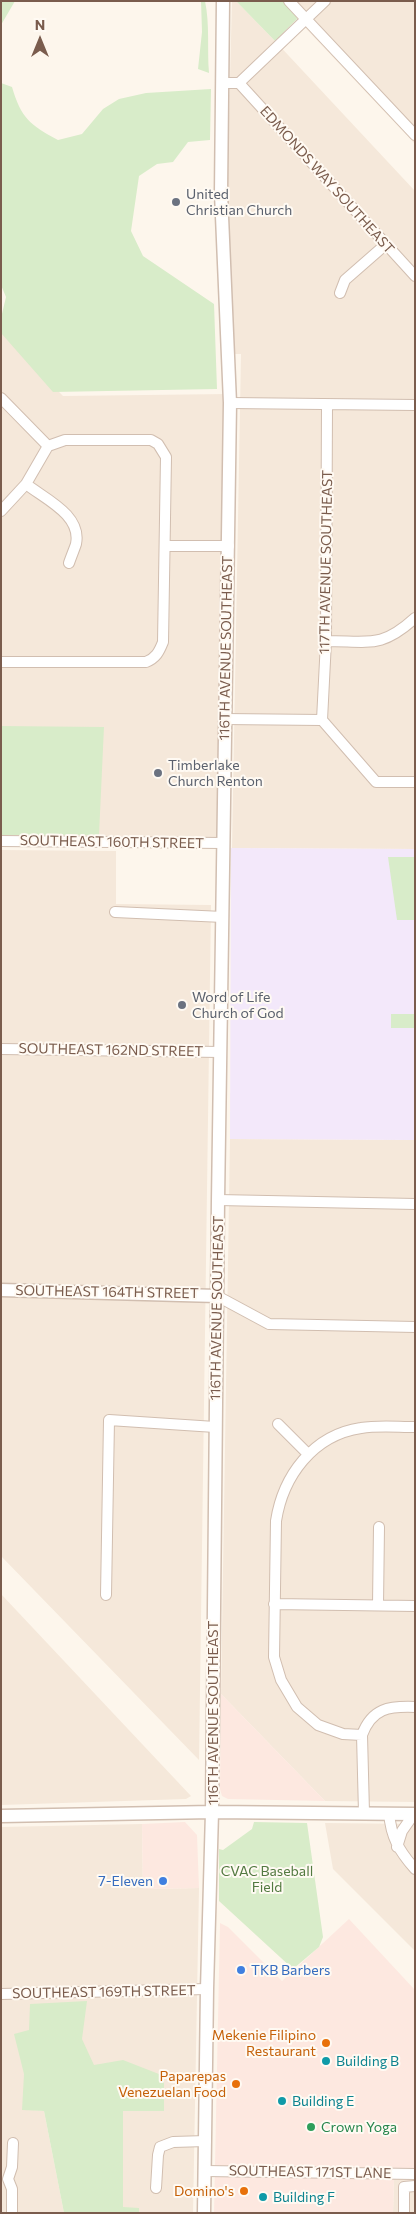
<!DOCTYPE html>
<style>
body{margin:0}
#map{position:relative;width:416px;height:2214px;overflow:hidden;background:#fdf6ec;font-family:Commissioner,sans-serif}
canvas{display:block}
.frame{position:absolute;inset:0;border:2px solid #7a5c4d;pointer-events:none}
.north{position:absolute;left:15px;top:15px;width:50px;height:50px;-webkit-text-stroke:4px #fffaf3;paint-order:stroke;rotate:0deg;font-size:14px;font-weight:700;line-height:20px;text-align:center;color:#7a5c4d}
.north::after{content:'';display:block;margin:auto;width:18px;height:22px;background:#7a5c4d;clip-path:polygon(50% 0,100% 100%,50% 72%,0 100%)}
</style>
<div id="map">
<canvas width="416" height="2214"></canvas>
<div class="frame"></div>
<div class="north">N</div>
</div>
<script>
const c = document.querySelector('canvas').getContext('2d');
c.lineJoin = 'round';
function paint(path, color) { c.fillStyle = color; c.fill(path, 'evenodd'); }
function trace(path, color, width, dash) { c.strokeStyle = color; c.lineWidth = width; c.lineCap = dash ? 'butt' : 'round'; c.setLineDash(dash || []); c.stroke(path); }
function label(font, color, halo, rows, align = 'center') {
  c.font = font + ' Commissioner,sans-serif'; c.lineWidth = 4; c.setLineDash([]); c.textBaseline = 'middle'; c.strokeStyle = halo; c.fillStyle = color; for (const [text, x, y, turn = 0] of rows) {
    c.save(); c.translate(x, y); c.rotate((+turn || 0) * Math.PI / 180); c.textAlign = isNaN(turn) ? turn : align; if (halo) c.strokeText(text, 0, 0); c.fillText(text, 0, 0); c.restore();
  }
}
paint(new Path2D(`
 M232 1H236L275 41 415 191V849L232 848 241 354H232L227 193Z
 M285 1H415V144L297 19 296 13Z
 M1 332 63 396 228 394 224 843 1 841Z
 M1 850 116 851V904L211 905 199 1760 1 1556Z
 M230 1139 415 1140V1802L325 1801 221 1694Z
 M1 1594 191 1796 186 1799 1 1805Z
 M325 1823 415 1824V1951L333 1869Z
 M142 1824 143 1889 199 1888 193 2213H139V2208H123V2111L22 2109 44 2111 64 2213H1V1827Z
 M394 2177 415 2178V2213H393Z`), '#f5e8da');
paint(new Path2D(`
 M221 1694 325 1801 228 1799 222 1796 220 1789Z
 M185 1822 197 1835 199 1888 143 1889 142 1824Z
 M349 1919 415 1990V2178H394L393 2213H214L220 1923 228 1927 282 1981Z`), '#fde8e0');
paint(new Path2D(`
 M231 848 415 849V1140L230 1139Z`), '#f3e8fa');
paint(new Path2D(`
 M1 1H15L1 25Z
 M201 1H205C210 25 207 49 209 73L198 69 202 32Z
 M236 1H285L296 13 297 19 275 41Z
 M1 83 12 87C21 118 30 125 58 140L82 134 103 109 119 99 146 93 211 89 210 140 188 142 173 162 157 164 139 176 131 231 143 256 214 304 217 389 53 392 1 333V318L6 297 1 285Z
 M1 726 104 727 99 835H1Z
 M388 857H415V920H397Z
 M391 1014H415V1028H391Z
 M254 1822 307 1823 323 1937 319 1947 293 1969 219 1901V1849L223 1850 252 1829Z
 M87 2001 82 2039 94 2065 123 2060 164 2076V2111H123V2207L139 2208V2213H64L44 2111 22 2110 24 2074 14 2034 29 2030 30 2004Z`), '#d8ecc9');
const minor = new Path2D(`
 M289 1 415 135
 M223 83H239L325 1
 M239 83 415 276
 M340 293 345 280 385 245
 M1 398 48 446 65 440H151L158 444 166 457 163 642C159 652 156 658 146 662H1
 M230 403 415 405
 M26 484C45 499 82 515 76 544 74 550 71 557 69 563
 M1 511 26 484 48 446
 M166 546H229
 M326 641C369 641 381 649 415 618
 M224 719 322 720 376 782H415
 M322 720 326 641 327 405
 M1 841 223 843
 M115 912 223 917
 M1 1049 221 1052
 M218 1200 415 1204
 M217 1296 269 1324 415 1327
 M278 1424 308 1454
 M106 1595 109 1420 215 1427
 M274 1604 415 1606
 M378 1605 379 1527
 M362 1735 343 1734 318 1725 297 1707 281 1680 274 1657 276 1521C283 1476 313 1435 361 1428 378 1425 397 1427 415 1427
 M364 1813 362 1735C372 1708 389 1706 415 1707
 M389 1813C391 1837 399 1851 415 1869
 M397 1847 402 1831 414 1814
 M1 1994 207 1989
 M205 2171 415 2174
 M156 2188 158 2155 160 2147 173 2142 206 2141
 M12 2213V2189L8 2179 12 2167 13 2143
 M404 2213V2187L415 2186`);
const tertiary = new Path2D(`
 M1 1290 217 1296
 M1 1816 212 1812 415 1814
 M204 2213 207 1989 212 1812 218 1200 230 403 221 193 223 1`);
trace(minor, '#d1beb0', 12);
trace(tertiary, '#d1beb0', 15);
trace(minor, '#fff', 10);
trace(tertiary, '#fff', 12);
for (const [x, y, r, color] of [
 [176,202,5,"#6b7280"],
 [158,773,5,"#6b7280"],
 [182,1005,5,"#6b7280"],
 [163,1881,5,"#3f7fe0"],
 [241,1970,5,"#3f7fe0"],
 [326,2043,5,"#e8710a"],
 [326,2061,5,"#0f9aa8"],
 [236,2084,5,"#e8710a"],
 [282,2101,5,"#0f9aa8"],
 [311,2127,5,"#2e9e5b"],
 [244,2191,5,"#e8710a"],
 [263,2197,5,"#0f9aa8"]
]) { const dot = new Path2D(); dot.arc(x, y, r, 0, 2 * Math.PI); c.fillStyle = color; c.fill(dot); trace(dot, '#fffaf3', 2); }
label('14px', '#7a5c4d', '#fffaf3', [
 ["EDMONDS WAY SOUTHEAST",327,180,48],
 ["117TH AVENUE SOUTHEAST",326,562,-89],
 ["116TH AVENUE SOUTHEAST",226,648,-89],
 ["SOUTHEAST 160TH STREET",112,842,1],
 ["SOUTHEAST 162ND STREET",111,1050,1],
 ["SOUTHEAST 164TH STREET",107,1292,1],
 ["116TH AVENUE SOUTHEAST",217,1308,-89],
 ["116TH AVENUE SOUTHEAST",213,1713,-90],
 ["SOUTHEAST 169TH STREET",104,1992,-1],
 ["SOUTHEAST 171ST LANE",310,2172,1]
]);
label('14px', '#5b616d', '#fffaf3', [
 ["United",186,194],
 ["Christian Church",186,210],
 ["Timberlake",168,765],
 ["Church Renton",168,781],
 ["Word of Life",192,997],
 ["Church of God",192,1013]
], 'left');
label('14px', '#537a41', '#fffaf3', [
 ["CVAC Baseball",267,1871],
 ["Field",267,1887]
]);
label('14px', '#366cbe', '#fffaf3', [
 ["7-Eleven",153,1881],
 ["TKB Barbers",251,1970,"left"]
], 'right');
label('14px', '#c56008', '#fffaf3', [
 ["Mekenie Filipino",316,2035],
 ["Restaurant",316,2051],
 ["Paparepas",226,2076],
 ["Venezuelan Food",226,2092],
 ["Domino's",234,2191]
], 'right');
label('14px', '#0d838f', '#fffaf3', [
 ["Building B",336,2061],
 ["Building E",292,2101],
 ["Building F",273,2197]
], 'left');
label('14px', '#27864d', '#fffaf3', [
 ["Crown Yoga",321,2127]
], 'left');
</script>
